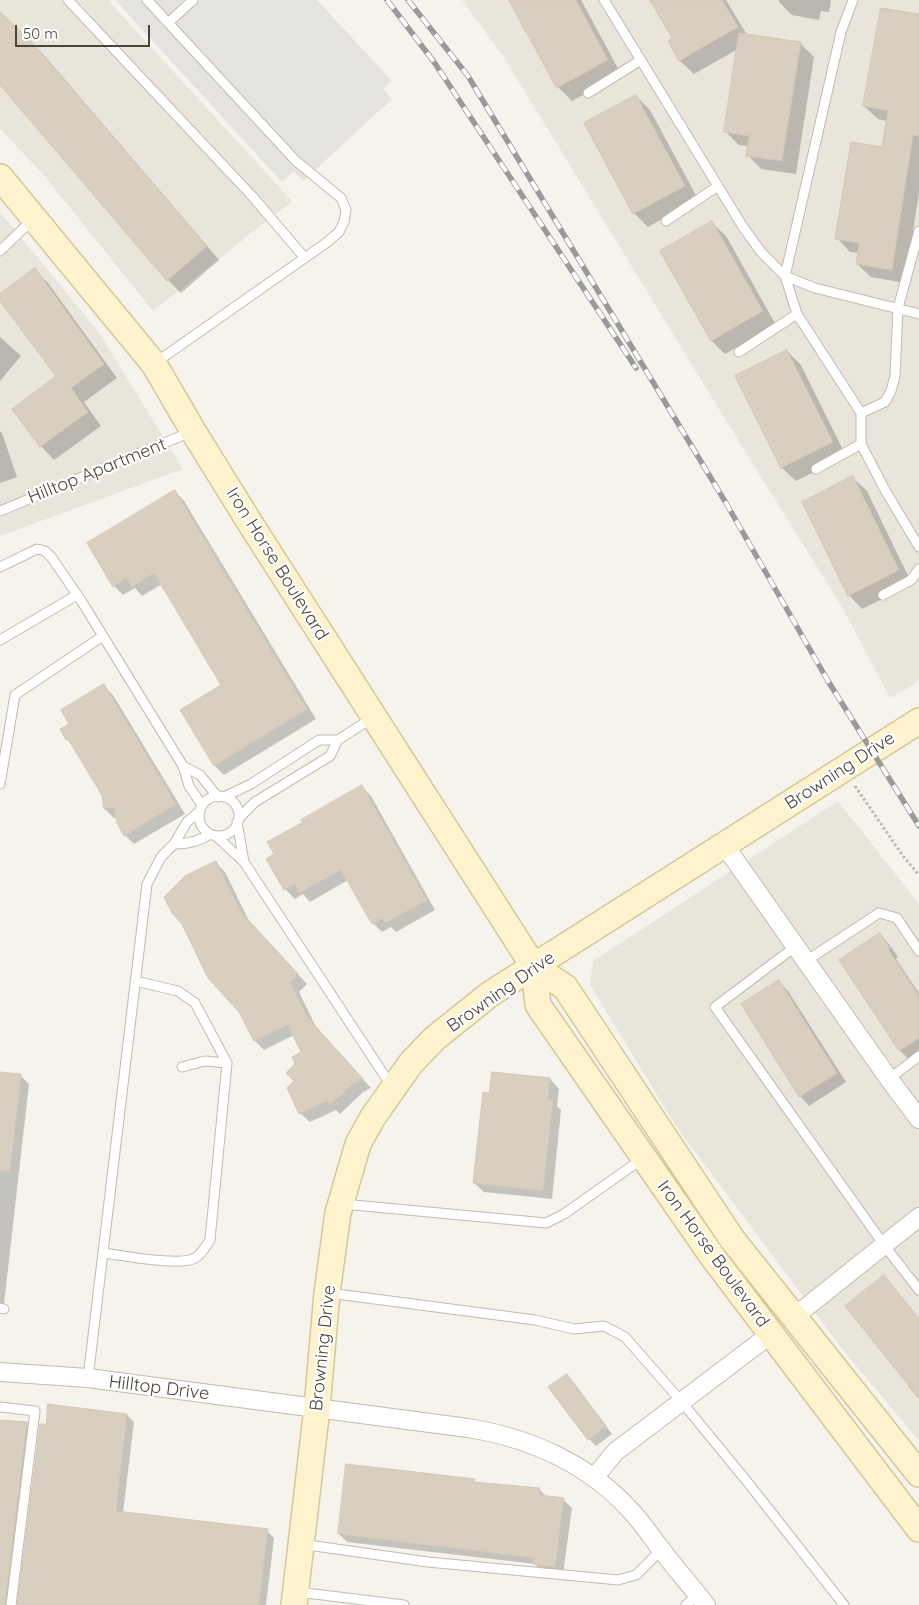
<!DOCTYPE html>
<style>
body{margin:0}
#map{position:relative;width:919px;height:1605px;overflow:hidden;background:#f6f3ec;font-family:Quicksand,sans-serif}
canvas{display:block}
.scale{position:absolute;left:15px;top:25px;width:135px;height:22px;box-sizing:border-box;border:2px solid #4b4439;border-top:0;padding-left:6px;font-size:15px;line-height:18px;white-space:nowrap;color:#4b4439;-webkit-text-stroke:4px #fff;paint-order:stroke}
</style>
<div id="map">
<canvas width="919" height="1605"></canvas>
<div class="scale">50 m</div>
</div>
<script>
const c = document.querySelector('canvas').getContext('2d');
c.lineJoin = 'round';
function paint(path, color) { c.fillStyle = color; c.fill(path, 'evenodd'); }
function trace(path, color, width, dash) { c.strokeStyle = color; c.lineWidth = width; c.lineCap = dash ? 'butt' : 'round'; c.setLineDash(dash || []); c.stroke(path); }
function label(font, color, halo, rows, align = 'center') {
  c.font = font + ' Quicksand,sans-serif'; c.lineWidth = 4.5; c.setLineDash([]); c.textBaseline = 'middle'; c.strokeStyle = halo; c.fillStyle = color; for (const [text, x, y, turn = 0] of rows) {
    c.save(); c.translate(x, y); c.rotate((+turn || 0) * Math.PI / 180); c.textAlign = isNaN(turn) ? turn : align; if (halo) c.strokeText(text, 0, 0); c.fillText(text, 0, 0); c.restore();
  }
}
paint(new Path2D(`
 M0 0H108L292 201 153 311 41 172 0 129Z
 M462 0H919V679L913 685 890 698 842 607 733 432 503 56Z
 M0 212 98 331 183 469 0 536Z
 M838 801 919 904V1441L843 1350 676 1126 590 985 593 961Z`), '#eae5da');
paint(new Path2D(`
 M115 0H317L392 81 383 89 392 99 303 181 294 171 282 182Z`), '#e5e3e0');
paint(new Path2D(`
 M511 0H581L621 74 572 101 558 87Z
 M652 0H726L747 35 800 43 814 57 796 174 761 169 748 155 749 146 739 145 725 131 738 49 694 74 680 61 669 41 674 39Z
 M779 0H831L829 12 821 11 819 20 792 15 779 2Z
 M0 13 43 54 219 260 181 293 168 280 0 84Z
 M919 16V193L905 283 871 277 857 264 859 253 850 252 837 238 883 148 887 121 878 119 864 106Z
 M636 96 650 110 698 199 648 227 634 213Z
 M712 223 726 236 776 325 725 354 712 341 661 252Z
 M35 270 48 283 117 378 84 402 101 426 54 460 41 446 13 409 58 376 0 299V295Z
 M0 337 21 356 0 381Z
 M787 351 801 365 846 456 796 481 782 468 737 377Z
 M0 431 2 433 17 477 0 483Z
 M853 478 867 491 912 584 862 609 849 595Z
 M175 491 184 501 316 719 224 775 215 766 181 711 223 686 162 584 142 596 135 588 123 595 114 586Z
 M103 685 113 695 185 814 134 844 125 835 117 817 114 818 105 809 103 794 73 745 67 739 71 724Z
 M362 787 371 796 435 910 396 932 391 927 382 932 373 923 348 880 310 902 303 894 295 899 285 889 268 859 276 855 304 822Z
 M216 863 225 872 250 923 307 984 299 992 317 1029 371 1088 363 1092 340 1114 336 1110 310 1122 300 1113 296 1065 303 1053 294 1035 264 1050 255 1041 240 1011Z
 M880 934 889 944 898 957 896 959 919 993V1054L910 1060 900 1051 841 960Z
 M779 982 788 991 846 1082 809 1106 800 1096Z
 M0 1073 20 1075 29 1084 4 1304 0 1303Z
 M550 1079 559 1089 557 1106 561 1110 552 1199 484 1192 474 1183 491 1094Z
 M884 1277 919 1318V1399L908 1386 910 1385Z
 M567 1375 612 1434 596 1446 589 1439Z
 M127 1415 134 1422 123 1513 267 1531 274 1538 266 1605H19Z
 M0 1421 27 1424 34 1431 12 1605H0Z
 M474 1480 476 1483 539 1489 548 1498 564 1500 572 1508 563 1574 543 1572 535 1564 347 1542 339 1534Z`), '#0003');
const building = new Path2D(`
 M509 0H576L608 60 557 88Z
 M650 0H722L738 27 679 61 668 41 672 38Z
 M881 8 919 14V136L913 135 892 270 856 264 859 243 835 239 851 142 882 147 888 111 863 106Z
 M0 12 29 39 207 246 167 281 0 85Z
 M739 33 801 42 782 161 746 156 749 136 724 132Z
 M636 95 685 186 633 214 584 123Z
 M712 221 763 311 711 341 660 251Z
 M35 268 104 364 71 388 88 412 40 447 12 409 56 376 0 301V294Z
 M787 350 833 442 781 468 735 376Z
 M853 476 899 570 848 596 802 502Z
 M175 490 307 709 214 766 180 710 221 685 154 573 132 587 126 578 113 587 87 543Z
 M104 684 176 804 124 836 117 823 114 807 104 809 102 795 68 739 66 740 60 729 69 724 61 710Z
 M362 785 427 900 385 923 382 918 372 924 341 870 299 893 295 884 284 890 266 859 274 854 267 842 303 822 301 820Z
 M216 861 241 912 298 974 290 982 308 1018 363 1079 354 1083 330 1105 326 1101 299 1114 287 1088 294 1081 286 1073 295 1064 292 1057 301 1052 288 1025 254 1041 239 1012 208 978 182 924 172 913 164 897 185 876Z
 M880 933 890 948 888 949 919 996V1038L899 1051 839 960Z
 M779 980 837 1073 799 1097 741 1004Z
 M0 1072 21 1074 10 1171H0Z
 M492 1072 550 1078 548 1099H553L543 1191 473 1183 483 1092 489 1093Z
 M884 1275 919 1319V1398L845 1306Z
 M567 1374 606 1426 588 1440 548 1387Z
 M48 1404 127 1414 116 1511 268 1529 259 1605H17L40 1424H46Z
 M0 1420 27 1422 5 1605H0Z
 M346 1464 475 1479 474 1482 540 1488 539 1495 564 1498 555 1567 533 1564 534 1558 338 1534Z`);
paint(building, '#d8cfc1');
trace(building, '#d3c7b4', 1);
const lane = new Path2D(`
 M68 0 253 197 304 257
 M147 0 296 161 341 198 346 210 344 222 339 232 326 243 155 363
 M604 0 743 227 761 252 785 276 815 288 919 314
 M853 0 841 32 785 276 797 314 861 413V444L885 490 919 547
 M168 23 193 0
 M588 93 641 60
 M666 221 718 186
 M0 251 33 219
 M739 352 797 314
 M861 413 885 402 891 391 895 376 898 308 919 231
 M816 469 861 444
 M0 511 191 432
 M0 567 37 549 45 551 52 558 82 602 183 766 189 786 202 805
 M883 595 911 580 919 569
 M0 640 77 595
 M183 766 200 775 218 797
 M0 784 15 695 103 636
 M199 816a20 20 0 1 1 40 0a20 20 0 1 1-40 0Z
 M224 797 251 784 319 740H338
 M239 818 255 802 330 756 338 740 372 718
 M237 822 244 862
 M216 836 244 862 392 1087
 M174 844C188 844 199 842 210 834
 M796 946 715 1007 884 1245 919 1290
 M806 961 879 913 897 918 919 951
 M182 1067 205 1061 227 1063
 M889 1079 919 1056
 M343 1204 546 1223 564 1214 642 1159
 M103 1253C123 1255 179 1267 195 1258 202 1254 206 1246 210 1240L227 1063 195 1003 178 991 135 981
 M329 1293 535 1320 574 1329 604 1326 625 1337 681 1401 749 1484 844 1605
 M0 1308 4 1309
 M88 1378 147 884 161 857 174 844 187 822 200 811
 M0 1407 35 1411 11 1605
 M301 1544 428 1562 618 1580 636 1575 661 1550
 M298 1592 404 1605
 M686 1605 698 1594`);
const street = new Path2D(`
 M725 846 889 1079 919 1119
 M794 1317 919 1217
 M0 1372 88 1378 468 1428C530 1438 589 1464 632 1512 642 1523 651 1536 660 1548 675 1568 691 1586 706 1605
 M594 1478 615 1452 771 1334`);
const secondary = new Path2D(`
 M0 177 154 364 193 431 250 523 534 967 565 987 732 1239 919 1474
 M534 967 538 1005 712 1256 919 1529
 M294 1605 317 1408 327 1293 338 1213 358 1144 373 1117 411 1063 434 1039 490 994 919 721`);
trace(lane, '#c2bbae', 11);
trace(street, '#c2bbae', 20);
trace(secondary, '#d6c79b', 28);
trace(new Path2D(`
 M855 786 903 856 919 875`), '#c4b79f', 3, [2.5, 2.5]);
trace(lane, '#fff', 9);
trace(street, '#fff', 18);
trace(secondary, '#fff3cd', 25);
const rail = new Path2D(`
 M387 0 434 62 636 368
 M408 0 468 76 726 503 828 681 919 826`);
trace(rail, '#9a9a9a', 5.5);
trace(rail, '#fff', 4, [11]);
label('18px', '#4b4439', '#fff', [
 ["Hilltop Apartment",97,471,-22],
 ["Iron Horse Boulevard",277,564,58],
 ["Browning Drive",840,771,-33],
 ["Browning Drive",501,992,-35],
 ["Iron Horse Boulevard",713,1254,54],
 ["Browning Drive",323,1348,-84],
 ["Hilltop Drive",159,1388,7]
]);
</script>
